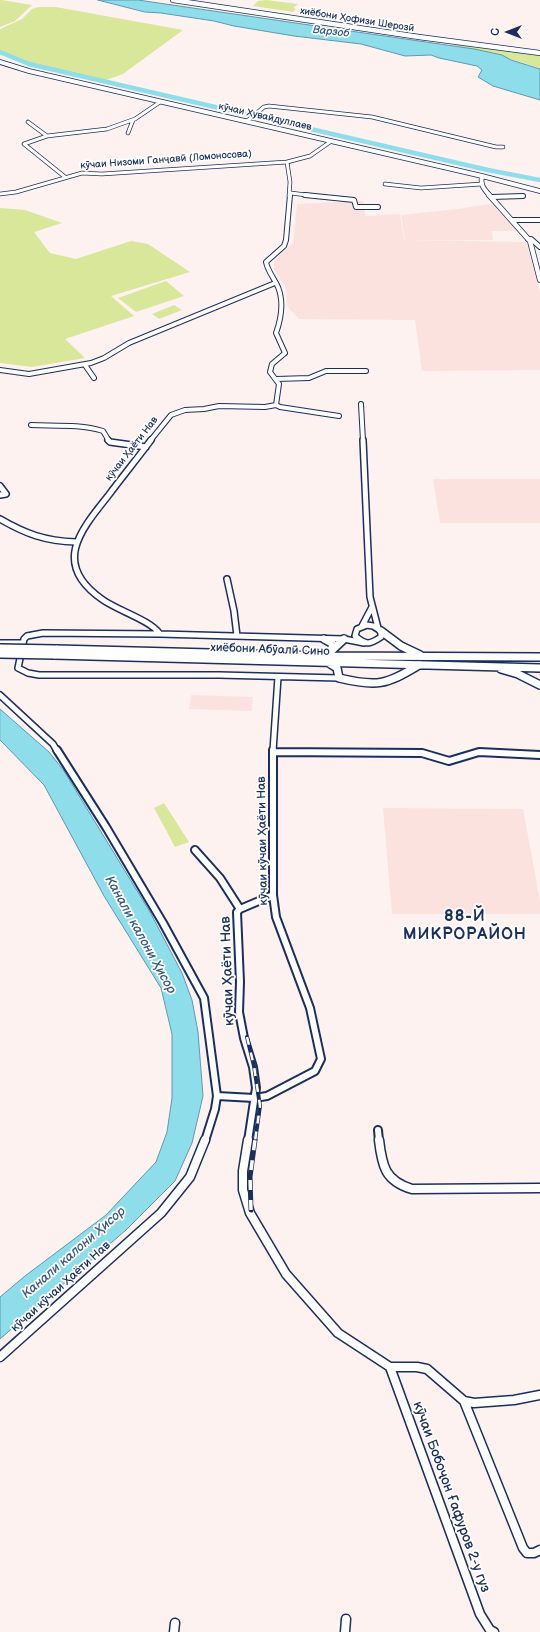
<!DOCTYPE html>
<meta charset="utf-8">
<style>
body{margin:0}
#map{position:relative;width:540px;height:1632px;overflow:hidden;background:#fdf2f0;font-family:"Balsamiq Sans",sans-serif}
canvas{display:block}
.north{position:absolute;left:488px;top:12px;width:40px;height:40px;-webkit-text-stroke:3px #fff;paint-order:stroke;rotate:270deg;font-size:11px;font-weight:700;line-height:16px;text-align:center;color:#1b2f5e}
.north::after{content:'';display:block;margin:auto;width:14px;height:18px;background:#1b2f5e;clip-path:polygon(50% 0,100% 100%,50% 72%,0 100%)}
</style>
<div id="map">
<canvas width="540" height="1632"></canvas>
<div class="north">С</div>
</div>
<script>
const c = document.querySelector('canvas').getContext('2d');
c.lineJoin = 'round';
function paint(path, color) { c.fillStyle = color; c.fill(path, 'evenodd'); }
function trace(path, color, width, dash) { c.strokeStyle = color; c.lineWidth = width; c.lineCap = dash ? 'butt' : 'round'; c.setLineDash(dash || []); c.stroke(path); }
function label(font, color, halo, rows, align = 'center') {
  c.font = font + ' "Balsamiq Sans",sans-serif'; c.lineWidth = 3.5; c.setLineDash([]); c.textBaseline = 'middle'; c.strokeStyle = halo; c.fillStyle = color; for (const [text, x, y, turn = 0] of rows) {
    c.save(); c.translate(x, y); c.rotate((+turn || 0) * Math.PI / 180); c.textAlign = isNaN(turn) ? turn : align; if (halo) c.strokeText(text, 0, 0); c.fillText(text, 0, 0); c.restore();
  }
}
paint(new Path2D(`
 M363 201 365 216 400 214 404 240 526 242 540 292V370L422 371 415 320 299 319 287 306 286 288 274 269V260L293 243 297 204Z
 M491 204 517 231H492L493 240H405L401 215 457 209Z
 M433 479H540V523H440Z
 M191 695 253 697 252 711 189 709Z
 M383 808 523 809 540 901V914H392Z`), '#fbe2de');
paint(new Path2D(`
 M0 0H2L32 5 15 21 0 27Z
 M266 0 298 4 293 8 296 9 293 12 253 6 258 1Z
 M38 7H56L183 30 123 74 106 80 31 63 0 50V29L22 19 32 9Z
 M456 43 540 54V68L497 55 454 47Z
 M0 208 25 210 62 223 34 232 50 253 76 259 131 241 148 244 190 272 111 296 134 316 65 339 85 358 32 367 0 363Z
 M166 281 184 296 136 312 118 298Z
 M174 305 182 310 159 319 152 314Z
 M164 803 189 842 175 847 154 808Z`), '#d9e79a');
const water = new Path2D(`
 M98 0H138L474 49 502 55 511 60 540 69V100L493 86 478 77 482 70 477 66 439 58 431 55 405 56 361 44 294 36 234 26 214 21 161 13 145 12Z
 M0 709 49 752 64 771 150 912 182 973 192 1000 198 1032 203 1096 192 1143 175 1181 126 1230 0 1339V1297L25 1276 106 1215 156 1162 167 1132 172 1098V1034L161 988 104 896 44 785 0 740Z`);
paint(water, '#8dddea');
trace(water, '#5f97b2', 1);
trace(new Path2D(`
 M0 52 29 64 488 170 540 180`), '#8dddea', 4.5);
const minorFar4 = new Path2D(`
 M247 121 264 107 269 106 372 117 496 147H503
 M28 122 47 136 107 129 135 119 160 102
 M128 133 133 120
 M47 136 24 144 65 177
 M385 184 421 188 482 184
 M291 193 314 196
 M0 194 16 192 82 173 102 174 287 162
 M289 196 290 182 287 162 310 156 330 142`);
const minorFar3 = new Path2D(`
 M305 195 354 200 356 207H378
 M492 197 523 196
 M513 220H540
 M528 239H531L540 247
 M85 365 94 378
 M0 370 29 374 91 363 104 358 129 343 275 283
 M276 379 309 378 326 371H366
 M361 404 363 441
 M276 405 280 407 339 416
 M31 425C55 426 80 424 103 431L109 441
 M150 441 171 415 185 410 204 409 219 406 265 407 276 405 279 384 270 372 272 364 285 353 276 333C281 319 284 302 278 287 274 278 268 272 266 262L284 246 286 240 290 195`);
const minorFar2 = new Path2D(`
 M108 440 110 442 146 447
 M151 440C137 459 122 477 108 496 79 532 52 565 103 600 119 611 150 620 160 634L344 639 364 643
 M363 440 370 597 378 628
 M0 486 6 494 0 495
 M0 519C26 534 45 541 76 542
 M227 579 234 611 237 636
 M367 625 373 626 381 631V637C369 645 366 645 355 636L357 629Z
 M362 626 372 607
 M160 634 43 633 27 636 24 639 18 668 28 673 39 675H219L339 678
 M0 643H22
 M0 695 53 744 57 751
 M273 751 278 677`);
const minorFar1 = new Path2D(`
 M57 750 106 827 163 923 204 998 217 1096
 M273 752 422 753 449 761 479 752 540 755
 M195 850 220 878 240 909
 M378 1130 379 1141
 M205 1141 215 1109 217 1096 254 1098 267 1096 315 1071 321 1059 310 1008 276 917 273 895V750
 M248 1141 256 1088 253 1067 244 1038 239 1012 240 982 237 912 240 909 273 895`);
const minor = new Path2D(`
 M248 1140 243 1171V1190L250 1213 286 1274 338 1333 390 1367
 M379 1140C382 1166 385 1181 412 1189L540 1188
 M0 1357 161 1213 190 1177 205 1140
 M390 1367 480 1614 490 1630 494 1632
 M390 1367H417L427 1369 464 1401 474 1403 514 1400 540 1395
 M464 1401 523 1548 527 1553H534L540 1550
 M174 1632 175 1623
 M345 1632 346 1619`);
const tertiaryFar1 = new Path2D(`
 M0 62 29 71 482 176 540 191
 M482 176C480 185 484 189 490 196`);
const tertiary = new Path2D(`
 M489 195 530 241 540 280`);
const secondaryFar1 = new Path2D(`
 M173 0 419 37 540 53`);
const secondary = new Path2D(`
 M381 631 401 646 420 655
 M324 639 333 644 331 651
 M56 649 326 656 540 657
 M54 655 540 668
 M326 656 344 639
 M329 663 337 668 339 678C377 687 386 685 419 665
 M501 669 518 674 540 685`);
trace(minorFar4, '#1b2f5e', 4.5);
trace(minorFar3, '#1b2f5e', 6);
trace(minorFar2, '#1b2f5e', 8);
trace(minorFar1, '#1b2f5e', 10);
trace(minor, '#1b2f5e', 11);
trace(tertiaryFar1, '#1b2f5e', 5.5);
trace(tertiary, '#1b2f5e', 6);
trace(secondaryFar1, '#1b2f5e', 6);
trace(secondary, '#1b2f5e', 10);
trace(minorFar4, '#fff', 3);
trace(minorFar3, '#fff', 4);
trace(minorFar2, '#fff', 5);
trace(minorFar1, '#fff', 6);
trace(minor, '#fff', 8);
trace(tertiaryFar1, '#fff', 4);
trace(tertiary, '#fff', 4.5);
trace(secondaryFar1, '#fff', 4.5);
trace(secondary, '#fff', 7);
const railFar1 = new Path2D(`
 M247 1037 254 1066 260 1106 255 1141`);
const rail = new Path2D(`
 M251 1210 250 1177 255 1140`);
trace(railFar1, '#1b2f5e', 4);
trace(rail, '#1b2f5e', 5);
trace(railFar1, '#fff', 2.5, [8]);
trace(rail, '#fff', 3.5, [10]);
const secondaryBridge = new Path2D(`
 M0 648 56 649
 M0 654 54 655`);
trace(secondaryBridge, '#1b2f5e', 10, []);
trace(secondaryBridge, '#fff', 7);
label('10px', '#1b2f5e', '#fff', [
 ["хиёбони Ҳофизи Шерозӣ",357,20,9],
 ["кӯчаи Хувайдуллаев",265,117,13],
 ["кӯчаи Низоми Ганҷавӣ (Ломоносова)",166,160,-4],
 ["кӯчаи Ҳаёти Нав",132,449,-52]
]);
label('italic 11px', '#385a81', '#fff', [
 ["Варзоб",331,32,6]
]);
label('12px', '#1b2f5e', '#fff', [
 ["хиёбони Абӯалӣ Сино",270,650,2],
 ["кӯчаи кӯчаи Ҳаёти Нав",263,841,-91],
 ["кӯчаи кӯчаи Ҳаёти Нав",61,1287,-42]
]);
label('italic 13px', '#385a81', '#fff', [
 ["Канали калони Ҳисор",140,935,61],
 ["Канали калони Ҳисор",74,1253,-41]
]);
label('14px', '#1b2f5e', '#fff', [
 ["кӯчаи Ҳаёти Нав",228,971,-92],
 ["кӯчаи Бобоҷон Ғафуров 2-у гуз",451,1497,70]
]);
c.letterSpacing = '1px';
label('bold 16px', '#1b2f5e', '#fff', [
 ["88-Й",465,917],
 ["МИКРОРАЙОН",465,935]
]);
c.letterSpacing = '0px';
</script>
